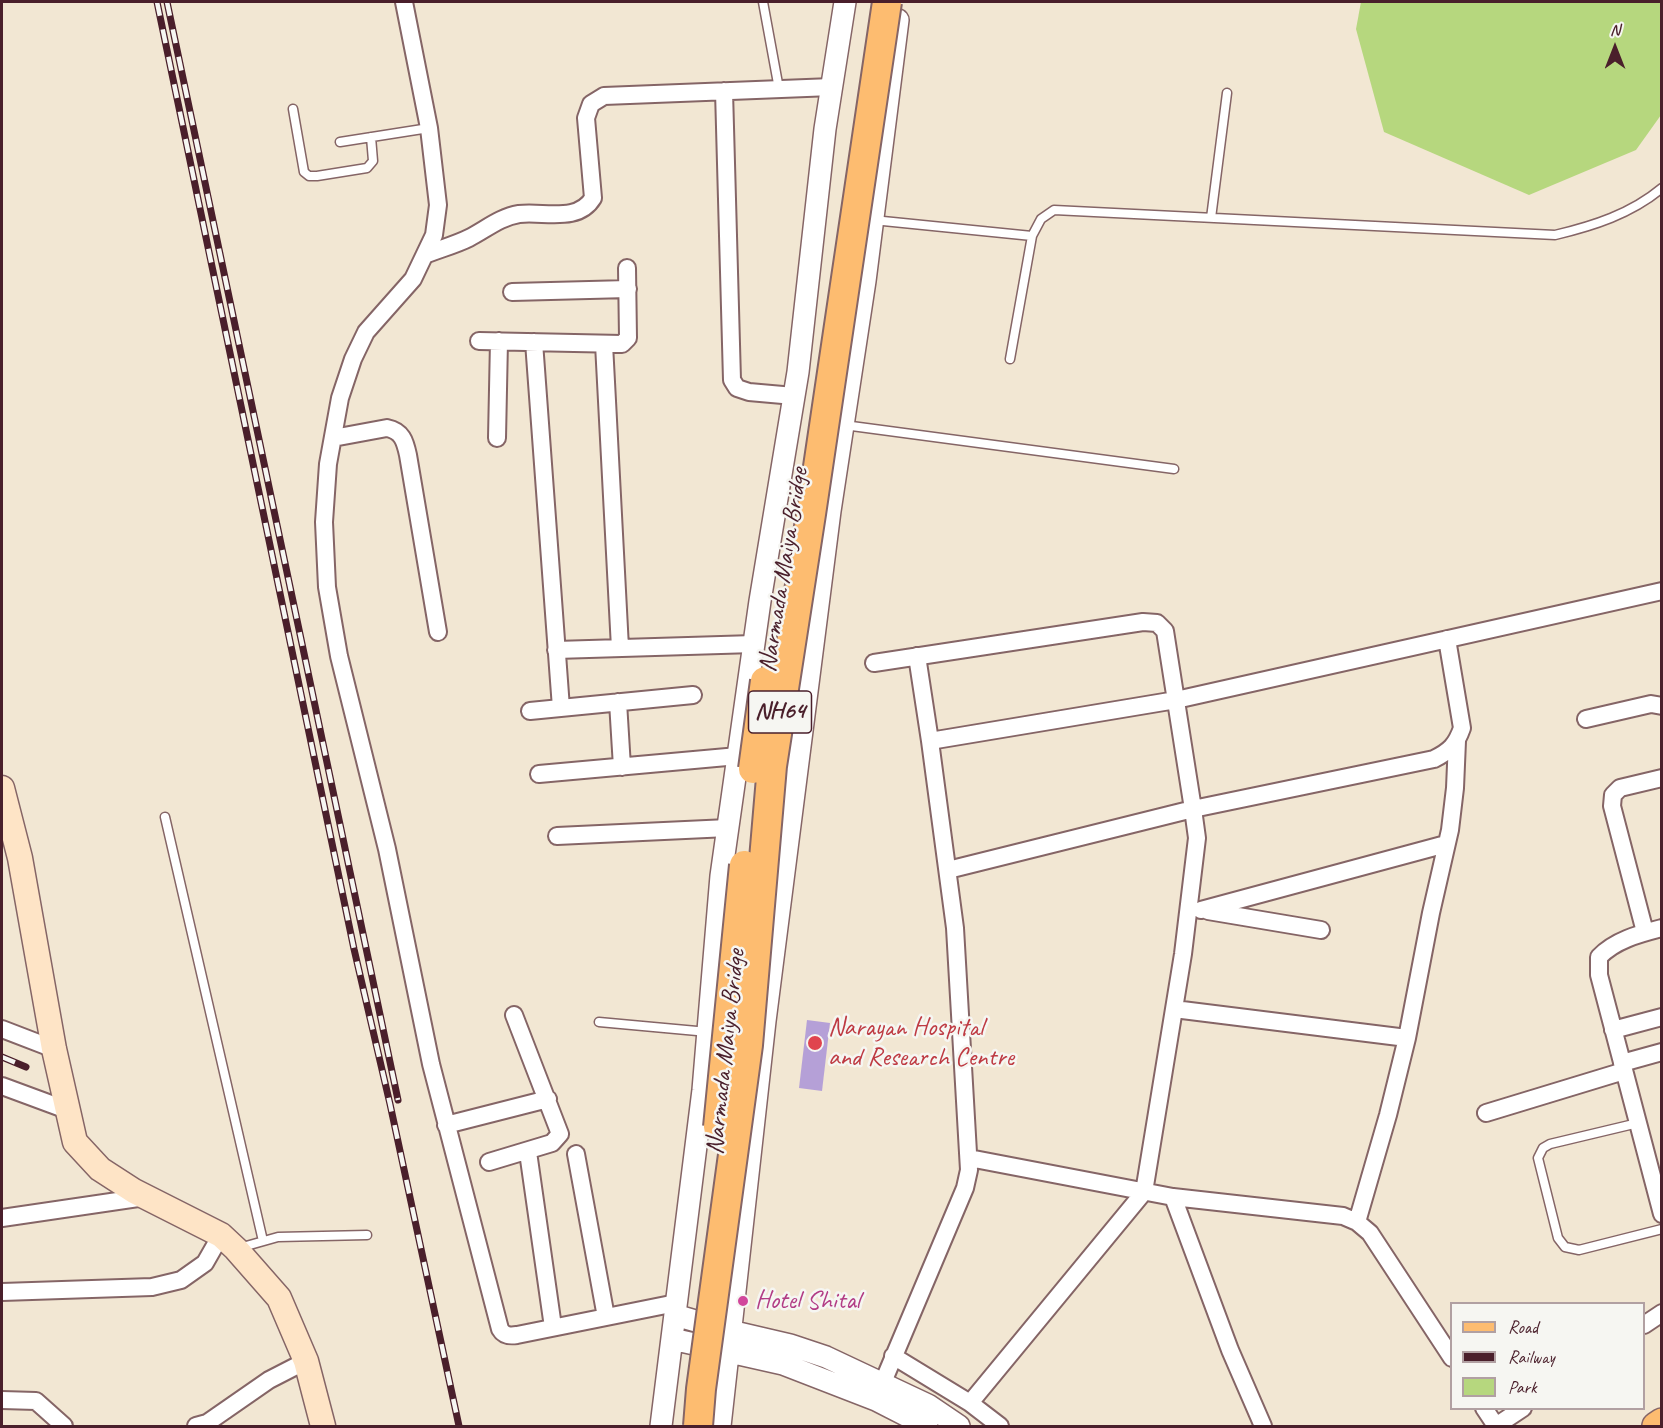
<!DOCTYPE html>
<style>
body{margin:0}
#map{position:relative;width:1663px;height:1428px;overflow:hidden;background:#f2e7d3;font-family:Caveat,sans-serif}
canvas{display:block}
.frame{position:absolute;inset:0;border:3px solid #4a1f2b;pointer-events:none}
.legend{position:absolute;left:1450px;top:1302px;width:195px;height:108px;box-sizing:border-box;background:#f6f6f2;border:2px solid #b1a0a2;margin:0;padding:8px 10px;list-style:none;font-size:18px;color:#4a1f2b}
.legend li{display:flex;align-items:center;gap:12px;height:30px}
.legend b{width:30px;border:2px solid #b1a0a2}
.north{position:absolute;left:1585px;top:18px;width:60px;height:60px;-webkit-text-stroke:4px #f6f6f2;paint-order:stroke;rotate:0deg;font-size:16px;font-weight:700;line-height:24px;text-align:center;color:#4a1f2b}
.north::after{content:'';display:block;margin:auto;width:21px;height:27px;background:#4a1f2b;clip-path:polygon(50% 0,100% 100%,50% 72%,0 100%)}
</style>
<div id="map">
<canvas width="1663" height="1428"></canvas>
<div class="frame"></div>
<ul class="legend">
<li><b style="height:8px;background:#fdbc70"></b>Road</li>
<li><b style="height:8px;background:#4a1f2b"></b>Railway</li>
<li><b style="height:16px;background:#b6d77e"></b>Park</li>
</ul>
<div class="north">N</div>
</div>
<script>
const c = document.querySelector('canvas').getContext('2d');
c.lineJoin = 'round';
function paint(path, color) { c.fillStyle = color; c.fill(path, 'evenodd'); }
function trace(path, color, width, dash) { c.strokeStyle = color; c.lineWidth = width; c.lineCap = dash ? 'butt' : 'round'; c.setLineDash(dash || []); c.stroke(path); }
function label(font, color, halo, rows, align = 'center') {
  c.font = font + ' Caveat,sans-serif'; c.lineWidth = 5; c.setLineDash([]); c.textBaseline = 'middle'; c.strokeStyle = halo; c.fillStyle = color; for (const [text, x, y, turn = 0] of rows) {
    c.save(); c.translate(x, y); c.rotate((+turn || 0) * Math.PI / 180); c.textAlign = isNaN(turn) ? turn : align; if (halo) c.strokeText(text, 0, 0); c.fillText(text, 0, 0); c.restore();
  }
}
paint(new Path2D(`
 M1361 2H1661V115L1636 150 1529 195 1384 132 1356 29Z`), '#b6d77e');
paint(new Path2D(`
 M807 1020 830 1023 822 1091 799 1088Z`), '#b5a0d7');
const service = new Path2D(`
 M763 2 779 89
 M293 109 304 172 309 176H317L367 168 373 161 371 137
 M340 142 429 128
 M1211 218 1227 93
 M873 220 1032 236 1041 219 1054 210 1555 235C1593 226 1631 214 1662 188
 M1010 359 1032 236
 M844 425 1174 469
 M165 817 263 1241
 M599 1022 708 1032
 M1638 1123 1550 1144 1543 1148 1538 1158 1558 1238 1565 1247 1579 1250 1662 1229
 M239 1248 278 1237 367 1235`);
const minor = new Path2D(`
 M404 2 429 128 438 205 434 235 413 279 366 332 353 359 340 398 328 464 324 522 327 587 339 656 387 849 431 1064 500 1329C504 1336 510 1336 517 1335L676 1303
 M724 91 732 380 737 388 749 392 794 396
 M425 255C439 249 455 245 469 238 485 230 500 217 519 214 544 211 578 223 593 198L586 118 591 104 604 96 832 87
 M512 292 628 289
 M479 341 622 344 628 338 627 268
 M534 342 561 708
 M604 344 620 648
 M333 438 387 428C402 431 405 441 408 455L438 632
 M497 438 499 341
 M556 650 754 644
 M874 663 1143 622 1157 623 1165 631 1193 809 1197 838 1183 954 1144 1192 970 1403
 M618 702 622 767
 M530 711 693 695
 M1586 719 1651 704 1662 706
 M930 741 1176 700 1662 591
 M539 774 738 756
 M557 836 728 828
 M948 870 1193 809 1434 759C1450 751 1456 745 1462 728L1447 639
 M1201 910 1446 844
 M1208 911 1321 930
 M1662 928C1639 934 1615 940 1599 957V975L1662 1214
 M1645 932 1612 806 1613 795 1620 788 1662 778
 M1174 1009 1407 1038
 M2 1029 54 1049
 M1613 1030 1662 1017
 M1622 1063 1662 1052
 M2 1086 67 1110
 M1486 1113 1624 1071
 M446 1125 548 1099
 M528 1152 553 1327
 M576 1154 606 1317
 M969 1158 1173 1197 1343 1216 1357 1222 1370 1233 1452 1358
 M489 1162 552 1143 560 1134 514 1015
 M1173 1197 1230 1350 1263 1426
 M2 1218 145 1197
 M1357 1222 1388 1115 1407 1038 1431 913 1450 830 1455 788 1457 741
 M2 1292 152 1287 181 1280 205 1263 221 1235
 M1644 1325 1662 1313
 M893 1356 970 1403 1000 1426
 M878 1394 965 1188 969 1170 955 928 930 741 917 656
 M2 1400 36 1401 64 1426
 M1484 1408 1496 1426
 M196 1426 207 1423 269 1380 306 1361
 M1496 1426 1523 1408`);
const tertiary = new Path2D(`
 M675 1315 730 1331 790 1345 826 1357 928 1405 959 1426
 M672 1339 783 1364 876 1400 927 1426
 M661 1426 703 1090 721 876 760 601 798 372 825 129 845 2
 M720 1426 765 1021 830 511 865 281 898 20`);
const secondary = new Path2D(`
 M2 788 20 858 54 1049 75 1142 100 1169 134 1191 221 1235 236 1249 279 1298 306 1361 323 1426`);
const primary = new Path2D(`
 M1656 1426 1662 1422`);
trace(service, '#856566', 11);
trace(minor, '#856566', 20);
trace(tertiary, '#856566', 24);
trace(secondary, '#856566', 27);
trace(primary, '#856566', 30);
trace(service, '#fff', 8);
trace(minor, '#fff', 16);
trace(tertiary, '#fff', 21);
trace(secondary, '#fee4c6', 24);
trace(primary, '#fdbc70', 27);
const rail = new Path2D(`
 M157 2 354 949 390 1104 459 1426
 M167 2 398 1100
 M2 1057 26 1067`);
trace(rail, '#4a1f2b', 7);
trace(rail, '#f6f6f2', 4.5, [14]);
const trunkBridge = new Path2D(`
 M753 769 765 681
 M718 1127 744 865
 M698 1426 701 1389 748 1045 772 766 811 514 887 2`);
trace(trunkBridge, '#856566', 32, []);
trace(trunkBridge, '#fdbc70', 28);
for (const [x, y, r, color] of [
 [815,1043,8,"#e0444e"],
 [743,1301,6,"#d1479c"]
]) { const dot = new Path2D(); dot.arc(x, y, r, 0, 2 * Math.PI); c.fillStyle = color; c.fill(dot); trace(dot, '#f6f6f2', 2); }
for (const [x, y, w] of [
 [780,712,63]
]) { const box = new Path2D(); box.roundRect(x - w / 2, y - 21, w, 42, 4.5); c.fillStyle = '#f6f6f2'; c.fill(box); trace(box, '#4a1f2b', 1.5); }
label('bold 24px', '#4a1f2b', null, [
 ["NH64",780,712]
]);
label('26px', '#4a1f2b', '#f6f6f2', [
 ["Narmada Maiya Bridge",784,570,-81],
 ["Narmada Maiya Bridge",726,1052,-84]
]);
label('26px', '#be3a42', '#f6f6f2', [
 ["Narayan Hospital",828,1028],
 ["and Research Centre",828,1058]
], 'left');
label('26px', '#b23c85', '#f6f6f2', [
 ["Hotel Shital",755,1301]
], 'left');
</script>
